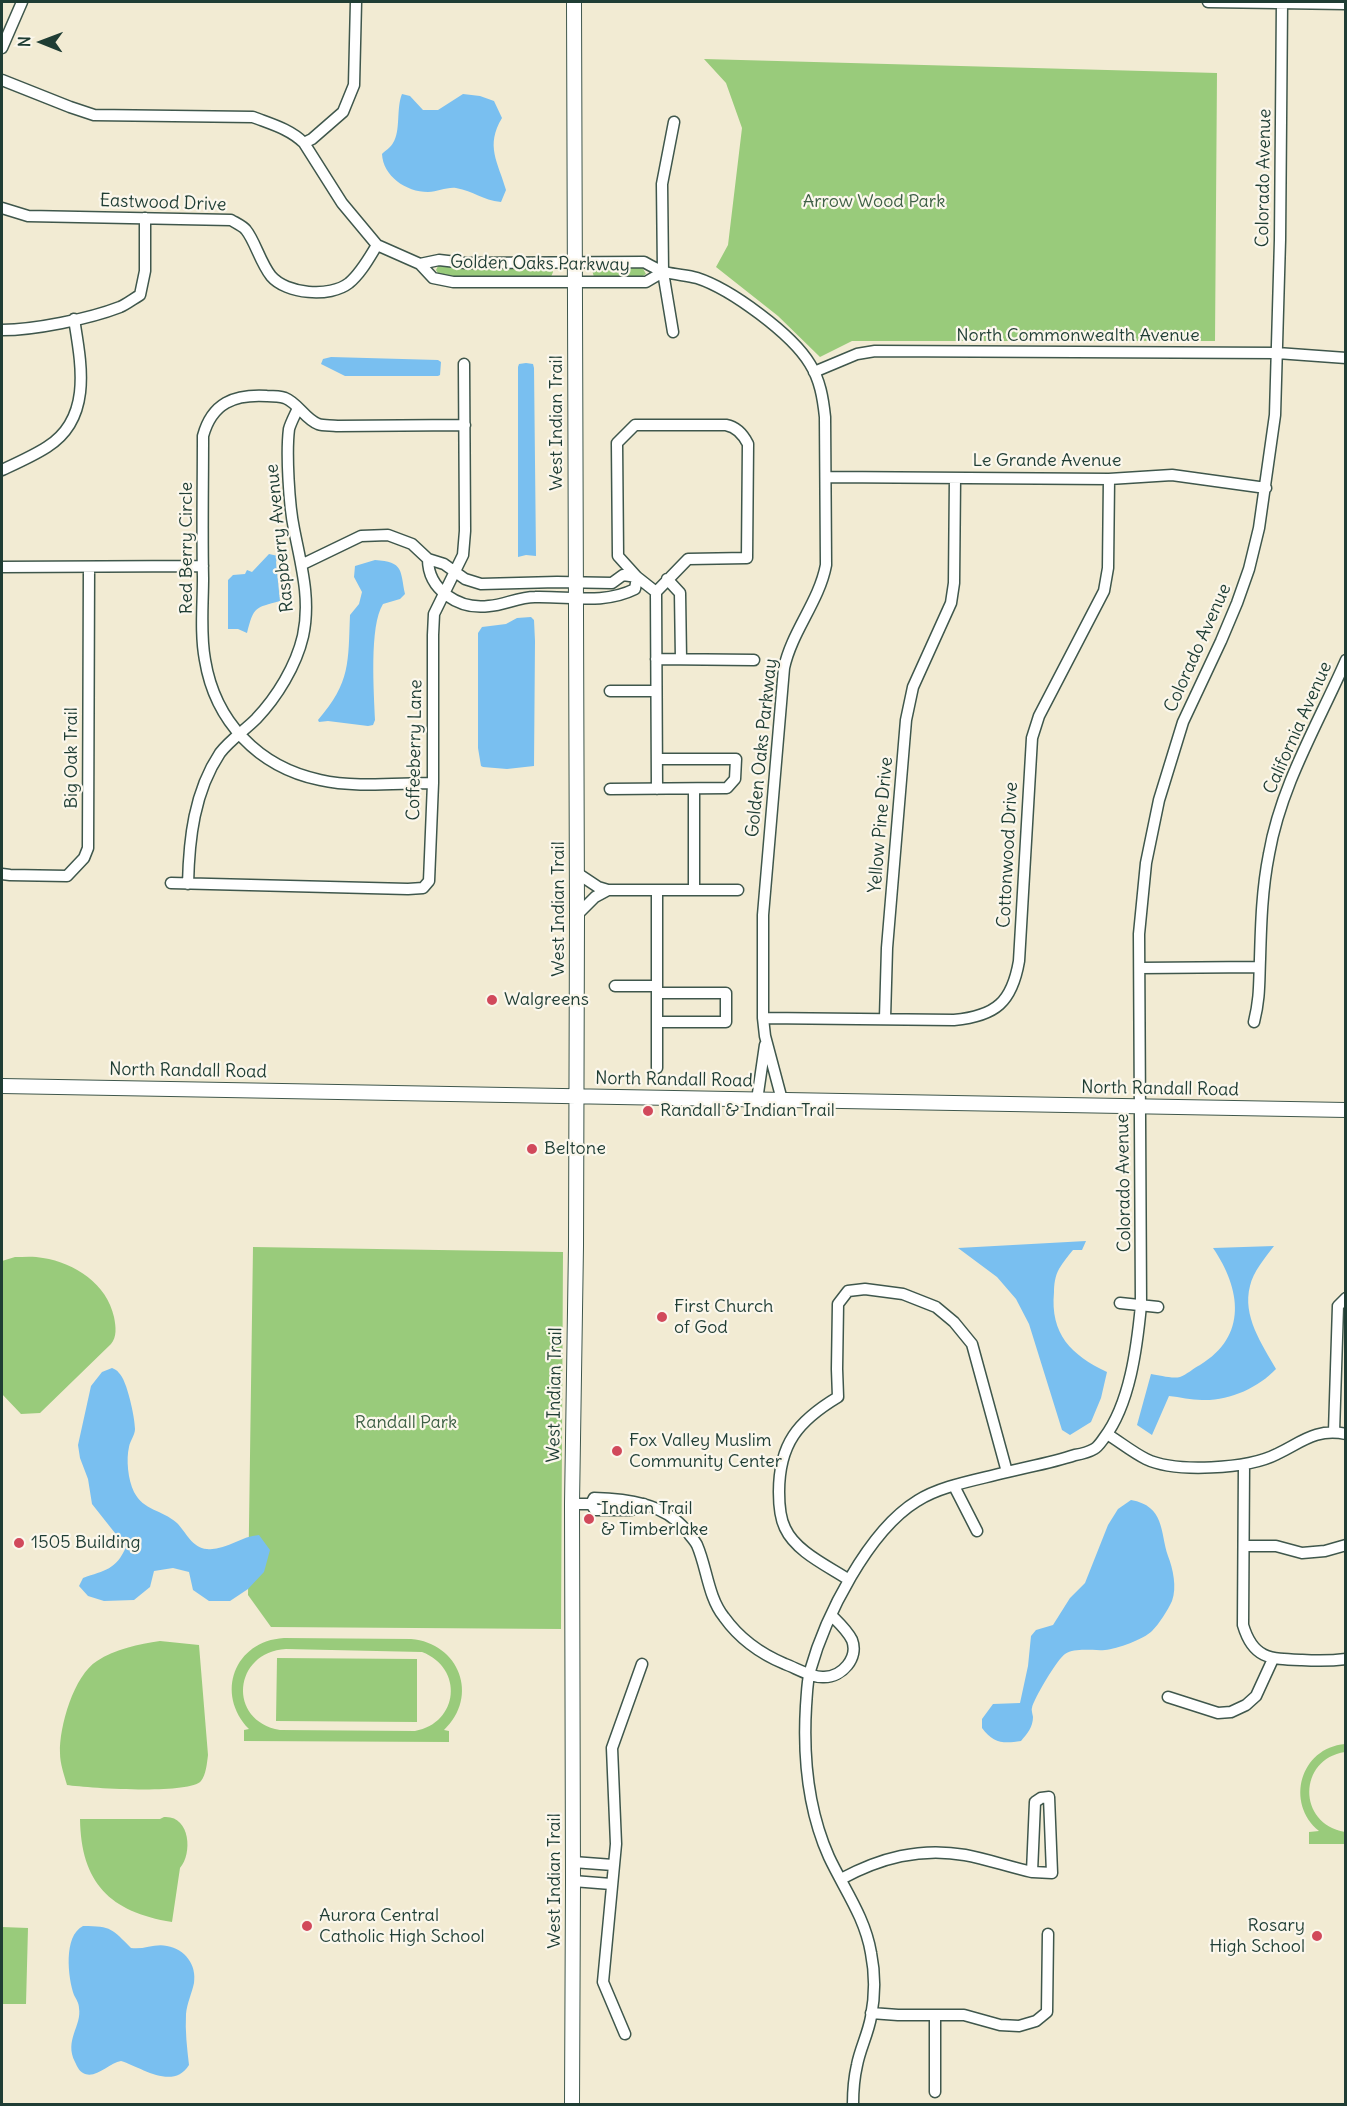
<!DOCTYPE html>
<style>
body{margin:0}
#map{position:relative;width:1347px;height:2106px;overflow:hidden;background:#f2ebd3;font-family:Delius,sans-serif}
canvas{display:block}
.frame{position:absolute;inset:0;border:3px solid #1f3d34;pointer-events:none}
.north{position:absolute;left:12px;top:12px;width:60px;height:60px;-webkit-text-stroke:4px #fbf7ec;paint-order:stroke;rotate:271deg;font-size:16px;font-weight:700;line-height:24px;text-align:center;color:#1f3d34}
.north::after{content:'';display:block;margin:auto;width:21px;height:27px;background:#1f3d34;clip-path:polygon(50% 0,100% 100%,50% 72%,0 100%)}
</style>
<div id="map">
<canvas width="1347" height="2106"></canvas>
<div class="frame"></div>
<div class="north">N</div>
</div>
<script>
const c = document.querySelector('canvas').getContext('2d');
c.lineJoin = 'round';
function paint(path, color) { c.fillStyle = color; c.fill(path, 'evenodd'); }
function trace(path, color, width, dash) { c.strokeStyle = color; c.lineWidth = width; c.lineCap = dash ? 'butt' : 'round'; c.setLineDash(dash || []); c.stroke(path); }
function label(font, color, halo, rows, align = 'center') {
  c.font = font + ' Delius,sans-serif'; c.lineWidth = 4.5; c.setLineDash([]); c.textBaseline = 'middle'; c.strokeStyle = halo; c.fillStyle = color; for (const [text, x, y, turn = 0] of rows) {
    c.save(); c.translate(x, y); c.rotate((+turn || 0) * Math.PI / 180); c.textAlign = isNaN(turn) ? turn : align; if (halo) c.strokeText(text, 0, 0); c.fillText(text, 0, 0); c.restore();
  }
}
paint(new Path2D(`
 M704 59 1217 73 1215 341H852L820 357 778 316 716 267 728 245 742 128 726 83Z
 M441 265 551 268 553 272 551 277H458L439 275 436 270 438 266Z
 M596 267H642L646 274 641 277H594L592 270Z
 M253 1247 563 1252 561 1629 271 1627 248 1595Z
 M15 1257C24 1257 34 1256 43 1258 75 1263 107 1284 114 1317 116 1327 117 1337 111 1344L40 1413 21 1414 2 1394V1261Z
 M284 1638 411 1639C459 1643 480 1696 444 1730L449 1731V1742L244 1741V1730L249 1729C215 1694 234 1641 284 1638ZM286 1649 422 1652C464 1668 459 1723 415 1731L280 1730C227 1721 233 1652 286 1649Z
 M160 1641 199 1645 208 1755C207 1763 206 1775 201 1781 189 1795 87 1788 67 1785 64 1774 60 1764 60 1753 59 1727 74 1675 97 1661 115 1649 139 1644 160 1641Z
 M277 1658 417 1659V1722L276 1721Z
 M1345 1744V1752C1298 1759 1297 1824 1345 1832V1844H1309V1832L1319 1831C1285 1803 1300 1748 1345 1744Z
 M164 1817C190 1815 193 1853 180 1868L172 1922C110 1912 81 1883 80 1819H160Z
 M2 1927 28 1928 26 2004H2Z`), '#99cb7b');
paint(new Path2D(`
 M402 94 410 96 423 110H438L463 94 480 96 494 101 502 118C485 146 498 162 506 190L501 202C482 200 474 191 456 188 446 187 438 192 428 192 406 192 383 176 382 154 385 151 391 147 393 143 401 131 396 108 402 94Z
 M331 357 438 360 441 362 440 375 438 376H345L321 364 323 359Z
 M526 363 533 364 534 368 536 556 526 555 518 557V367L519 364Z
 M269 554 278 556 276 562 280 601C255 608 254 606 247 633L238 629H228V580L233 575 245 574 247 570 252 572Z
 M375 560C404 562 400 570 405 594L400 599 383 604C369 626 374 693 375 720L373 725 368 726 328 721 319 722 318 720C351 682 348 662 350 615L359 604 362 592 354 577 355 566Z
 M531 617 534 620 535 641 534 766 507 769 483 767 481 766 478 748V633L482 627 506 624 517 618Z
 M1086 1241 1082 1250H1073C1068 1256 1063 1262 1059 1269 1055 1276 1054 1285 1054 1292 1050 1334 1071 1355 1107 1372L1101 1398 1091 1422 1070 1435 1062 1430 1029 1324 1016 1299 997 1277 958 1248Z
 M1274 1246C1265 1258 1253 1272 1250 1286 1242 1316 1262 1344 1276 1369 1258 1388 1229 1401 1202 1400 1191 1400 1180 1397 1169 1396L1152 1435 1137 1425 1151 1374C1159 1375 1172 1379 1180 1377 1186 1375 1194 1368 1200 1365 1248 1336 1241 1289 1213 1248Z
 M112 1368C114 1369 117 1370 119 1373 127 1380 135 1418 135 1429 135 1435 130 1441 129 1447 126 1459 128 1480 134 1492 144 1511 161 1509 177 1523 186 1532 192 1548 207 1549 225 1551 241 1536 259 1535L270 1550 264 1572 248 1589 230 1601H209L193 1590 189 1572 173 1568 154 1571 150 1587 134 1600 104 1601 88 1596 79 1586 83 1578C105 1570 116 1570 126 1547L92 1504 88 1479 80 1458 78 1445 91 1386 102 1372Z
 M1131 1500C1165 1506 1160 1532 1168 1556 1173 1569 1177 1587 1172 1601 1168 1610 1159 1624 1152 1631 1144 1639 1117 1649 1105 1650 1093 1651 1076 1647 1065 1654 1058 1658 1033 1700 1032 1708 1031 1709 1033 1716 1033 1717 1033 1727 1027 1734 1021 1741 1003 1744 993 1743 982 1728V1719L993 1704 1020 1703 1028 1666 1031 1636 1036 1630 1053 1625 1070 1598 1085 1583 1108 1525 1118 1509Z
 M83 1926C112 1926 112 1929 131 1948 144 1950 155 1943 167 1946 185 1949 197 1965 194 1983 192 1993 187 2003 186 2014 185 2031 187 2048 189 2065 173 2091 141 2067 121 2061 109 2063 95 2080 83 2073 79 2071 77 2066 75 2062 64 2040 82 2026 79 2008 79 2003 76 1999 74 1995 68 1978 63 1936 83 1926Z`), '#79bff0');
const minor = new Path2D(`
 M1208 2 1346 4
 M2 48 22 2
 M2 80 70 107 94 115 253 117C271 124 290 129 304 143L342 203 377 245 420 264 433 278 453 282H646L663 272
 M304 143 312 139 343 112 354 85 356 2
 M2 208 28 216 231 220C236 223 243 226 246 230 255 241 260 262 271 276 286 294 330 298 349 283 361 273 369 258 377 245
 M420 264 439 260 465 263 644 262C651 266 658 270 665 272 676 275 687 275 697 278 731 289 792 334 810 364 820 380 823 398 825 417L826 565C819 602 792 631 784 668L763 915V1018L765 1036 782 1100
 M2 330C34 330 89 319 120 307 127 304 133 299 140 295L145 271V218
 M673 332 663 272 662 184 674 122
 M814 372 857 354 875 351 1277 353 1346 358
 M635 425H726C737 427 743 434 748 444L747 558 688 559 656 592 637 577 618 556 617 443Z
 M2 470C17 463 33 456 47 447 93 418 81 363 74 319
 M827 477 1109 479 1172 475 1266 488
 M428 559C428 590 459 610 489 606 504 605 519 597 535 597 569 596 603 605 635 589L637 577
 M303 564 361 536 388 535 412 544 428 559 444 564 465 579 481 584 557 582 612 583 623 575 637 577
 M2 567 203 566
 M667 579 680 593 681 659
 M656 592 657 789
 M656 659 754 660
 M610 691H656
 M433 783C397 783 355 788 320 780 258 767 215 721 205 660 200 634 203 604 203 578 202 531 203 483 203 436 212 403 234 394 267 396 273 396 279 396 285 398 298 403 305 419 318 424 324 426 331 425 337 426L465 425
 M610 789 727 788 735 779 736 759H657
 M694 789V890
 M577 873 598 887 608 890H738
 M2 874 10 875 67 876 84 858 88 848 89 567
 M171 883 408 889 423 888 429 881 433 783V635L434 614 463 555 465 531 464 364
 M188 884C189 839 194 792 220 753 230 740 245 730 256 719 277 697 296 666 303 636 311 599 301 565 294 529 289 505 286 453 289 429 291 422 295 415 298 408
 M657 890V1068
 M577 915 595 897 608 890
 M1140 968 1259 967
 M615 986H656
 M657 993H726V1022H657
 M763 1018 954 1020C996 1016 1012 1002 1019 961L1032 738 1039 716 1104 591 1108 568 1109 479
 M885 1018 887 948 906 720 913 687 951 603 954 583 955 478
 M1254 1022C1260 998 1259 983 1260 959 1261 923 1262 889 1269 854 1281 785 1318 724 1346 660
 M757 1100 765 1045
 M1120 1303 1158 1307
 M1334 1432 1338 1306 1346 1298
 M1107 1434C1120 1442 1132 1452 1146 1459 1175 1473 1248 1469 1277 1454 1302 1442 1316 1428 1346 1434
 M1244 1465 1243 1625C1253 1659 1270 1659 1302 1660 1317 1661 1331 1661 1346 1659
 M954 1486 977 1531
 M572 1504H591L594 1498C627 1499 663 1503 686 1530 689 1535 694 1539 697 1545 707 1568 708 1597 724 1617 739 1638 761 1654 785 1664 796 1668 812 1678 824 1677 842 1677 859 1658 852 1640 847 1630 839 1623 831 1615
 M591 1504 595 1510H631L644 1504
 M1244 1546H1276L1302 1553 1325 1551 1346 1545
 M849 1580C828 1566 796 1552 785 1528 780 1518 779 1503 779 1492 779 1444 798 1421 838 1397L837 1369 838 1304 848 1291 865 1289 903 1294 936 1307 954 1322 972 1344 1007 1472
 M1168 1697 1218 1713 1231 1712 1246 1705 1256 1696 1273 1659
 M573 1862 613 1865
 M841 1879C880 1858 920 1847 965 1855 987 1859 1009 1867 1032 1872H1033L1052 1873 1049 1797 1041 1798 1035 1802 1032 1872
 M573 1881 611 1884
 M871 2013 898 2015H964L1000 2025 1019 2026 1036 2021 1047 2012 1048 1934
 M935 2016V2092
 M625 2034 603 1982 616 1844 612 1748 642 1664
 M853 2104C853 2091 854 2078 857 2065 860 2049 868 2034 871 2017 875 1996 875 1973 871 1953 865 1917 844 1889 829 1857 808 1810 803 1757 806 1706 807 1694 807 1682 810 1671 825 1617 868 1531 917 1501 940 1486 976 1480 1003 1473 1027 1467 1051 1463 1075 1455 1081 1454 1089 1452 1094 1449 1098 1447 1101 1442 1104 1438 1130 1404 1137 1347 1141 1305L1139 934 1146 863 1159 800 1183 722 1221 641 1237 603 1249 569 1259 528 1275 415 1280 240 1282 2`);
const secondary = new Path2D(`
 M2 1086 1346 1110
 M572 2104 573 1881 572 1504 576 1246 577 915 574 2`);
trace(minor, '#3f574c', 13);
trace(secondary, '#3f574c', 16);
trace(minor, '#fff', 10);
trace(secondary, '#fff', 14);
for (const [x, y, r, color] of [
 [492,1000,6,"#d1495b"],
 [648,1111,6,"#d1495b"],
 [532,1149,6,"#d1495b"],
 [662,1317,6,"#d1495b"],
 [617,1451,6,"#d1495b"],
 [589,1519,6,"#d1495b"],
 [19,1543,6,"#d1495b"],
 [307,1926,6,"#d1495b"],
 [1317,1936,6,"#d1495b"]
]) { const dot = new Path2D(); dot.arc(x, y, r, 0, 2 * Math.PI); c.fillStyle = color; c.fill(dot); trace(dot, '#fbf7ec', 2); }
label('18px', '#1f3d34', '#fbf7ec', [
 ["Colorado Avenue",1264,178,-89],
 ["Eastwood Drive",163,203,2],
 ["Golden Oaks Parkway",540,264,1],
 ["North Commonwealth Avenue",1078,336],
 ["West Indian Trail",557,423,-90],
 ["Le Grande Avenue",1047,461],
 ["Raspberry Avenue",280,538,-96],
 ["Red Berry Circle",187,548,-90],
 ["Colorado Avenue",1198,648,-66],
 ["California Avenue",1298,728,-66],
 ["Golden Oaks Parkway",762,748,-84],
 ["Coffeeberry Lane",415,750,-89],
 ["Big Oak Trail",72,758,-90],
 ["Yellow Pine Drive",881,825,-85],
 ["Cottonwood Drive",1008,855,-87],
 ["West Indian Trail",559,909,-90],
 ["North Randall Road",188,1071,1],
 ["North Randall Road",674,1080,1],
 ["North Randall Road",1160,1089,1],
 ["Colorado Avenue",1124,1183,-91],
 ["West Indian Trail",555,1395,-89],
 ["West Indian Trail",555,1881,-90]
]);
label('18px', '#3e6046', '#fbf7ec', [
 ["Arrow Wood Park",874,202],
 ["Randall Park",406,1423]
]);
label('18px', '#1f3d34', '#fbf7ec', [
 ["Walgreens",504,1000],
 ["Randall & Indian Trail",660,1111],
 ["Beltone",544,1149],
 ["First Church",674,1307],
 ["of God",674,1328],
 ["Fox Valley Muslim",629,1441],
 ["Community Center",629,1462],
 ["Indian Trail",601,1509],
 ["& Timberlake",601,1530],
 ["1505 Building",31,1543],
 ["Aurora Central",319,1916],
 ["Catholic High School",319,1937],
 ["Rosary",1305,1926,"right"],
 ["High School",1305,1947,"right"]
], 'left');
</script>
